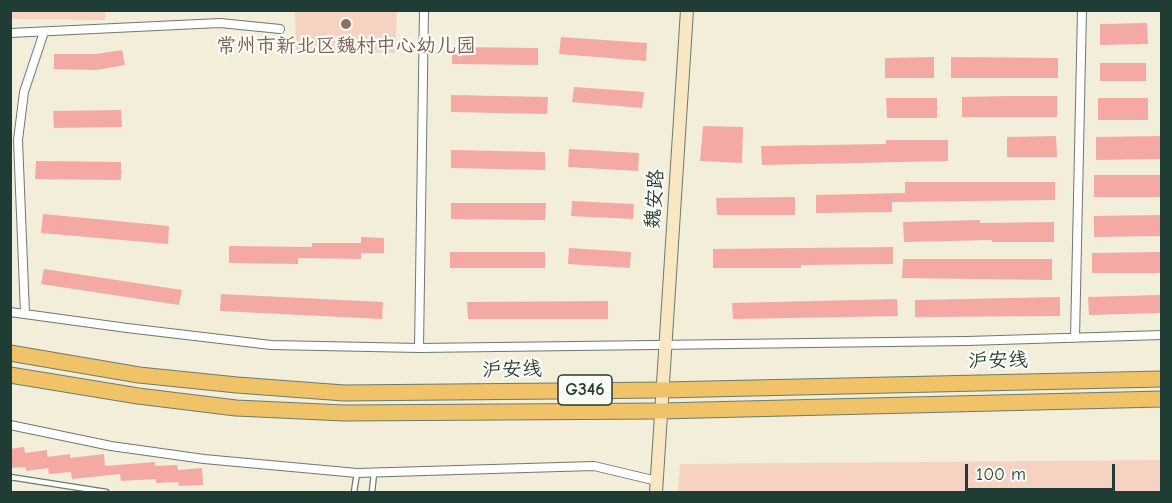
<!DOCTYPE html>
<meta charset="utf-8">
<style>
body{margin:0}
#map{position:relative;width:1172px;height:503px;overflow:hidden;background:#f3eeda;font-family:"Comic Neue",sans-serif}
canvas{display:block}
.frame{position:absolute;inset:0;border:12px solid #1f3d34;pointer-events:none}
.scale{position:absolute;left:965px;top:464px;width:150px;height:27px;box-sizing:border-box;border:3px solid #1f3d34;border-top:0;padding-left:8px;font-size:18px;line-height:21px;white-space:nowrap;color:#1f3d34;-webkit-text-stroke:4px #fdfcf7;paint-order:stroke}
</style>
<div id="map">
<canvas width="1172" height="503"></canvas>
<div class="frame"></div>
<div class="scale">100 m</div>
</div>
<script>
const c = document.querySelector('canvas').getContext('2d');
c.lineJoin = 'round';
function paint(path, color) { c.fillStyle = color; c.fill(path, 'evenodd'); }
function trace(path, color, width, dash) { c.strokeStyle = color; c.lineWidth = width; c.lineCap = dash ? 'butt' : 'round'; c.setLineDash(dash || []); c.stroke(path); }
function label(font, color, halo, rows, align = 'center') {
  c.font = font + ' "Comic Neue","LXGW WenKai TC",sans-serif'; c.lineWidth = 4.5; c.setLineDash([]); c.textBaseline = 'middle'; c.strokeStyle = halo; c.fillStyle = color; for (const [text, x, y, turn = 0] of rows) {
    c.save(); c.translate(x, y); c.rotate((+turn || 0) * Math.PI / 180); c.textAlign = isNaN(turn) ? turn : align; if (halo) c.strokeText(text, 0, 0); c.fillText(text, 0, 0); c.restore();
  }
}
paint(new Path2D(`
 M11 10 105 11V20L11 19Z
 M295 11H397L395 53 296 50Z
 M1161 460V492H678L680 464Z`), '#f6d2c3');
paint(new Path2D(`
 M1147 23 1148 44 1100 45V24Z
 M561 37 647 43 646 61 559 54Z
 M452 47 538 48V65L452 64Z
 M122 50 125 65 96 70 54 69V54H96Z
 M934 57V78H885V58Z
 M951 57 1058 58V78H951Z
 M1100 63H1146V81H1100Z
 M574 87 644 92 642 108 572 102Z
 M451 95 548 97 547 114 451 112Z
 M1008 96H1057V117H962V97Z
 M886 98H937V118H887Z
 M1098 98H1148V120H1098Z
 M121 110 122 127 54 128 53 111Z
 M703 126 743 127 742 163 700 161Z
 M1056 136 1057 157H1007V137Z
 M1161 136V159L1096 160V137Z
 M886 140H948V161L762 165 761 146 886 144Z
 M569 149 639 153 638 171 568 167Z
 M451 150 545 152V170L451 168Z
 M36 161 121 162V180L35 179Z
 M1094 175H1161V197H1094Z
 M905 182H1055V200L892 202V212L816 213V195L905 193Z
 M795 197V215H717L716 198Z
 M572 201 634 204 633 219 571 216Z
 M451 203H546L545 220 451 219Z
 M43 214 169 226 168 244 41 233Z
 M1161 215V236L1094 237V216Z
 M980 220V223L1054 222V242H992V240L904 242 903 222Z
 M361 237 384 238V253H361V259L298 258V264L229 263V246L312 247V243H361Z
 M893 247V264L801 265V268H713V249Z
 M569 248 631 252 630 268 568 264Z
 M450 252H545V268H450Z
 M1161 252V273H1092V253Z
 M903 259H1052V280L902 278Z
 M44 269 182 290 179 305 41 284Z
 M221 294 383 302 382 319 220 311Z
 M1161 295V313L1089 315 1088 297Z
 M1060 297V316L915 317V300Z
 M897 299 898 316 733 319 732 303Z
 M608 301V319H468L467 302Z
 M24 447 25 453 47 450V457L70 454V458L104 454 105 466 155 462V466L177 465 178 470 202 468 203 485 179 486 178 482 156 483V479L121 481 120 474 72 479 71 472 49 474 48 468 26 471V467L10 468V449Z`), '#f4a9a4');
const lane = new Path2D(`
 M10 477 106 492
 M354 492 357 473
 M372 492 374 473`);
const street = new Path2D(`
 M10 33 220 23 280 29
 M10 312 127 328 271 345 419 348 967 341 1162 335
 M25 314 18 140 24 92 44 32
 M1075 338 1082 10
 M419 348 424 10
 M10 425 111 446 204 459 357 473 594 466 657 481`);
const secondary = new Path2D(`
 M656 492 687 10`);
const highway = new Path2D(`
 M10 353 139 375 237 385 344 393 663 390 1162 379
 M10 375 138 396 236 408 344 413 661 411 1162 399`);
trace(lane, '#697b6e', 7);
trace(street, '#697b6e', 10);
trace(secondary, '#697b6e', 14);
trace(highway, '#697b6e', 17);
trace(lane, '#fff', 4.5);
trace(street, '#fff', 8);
trace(secondary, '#f9e7c3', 12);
trace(highway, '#f1c369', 15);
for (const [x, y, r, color] of [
 [346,24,6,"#8d6e63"]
]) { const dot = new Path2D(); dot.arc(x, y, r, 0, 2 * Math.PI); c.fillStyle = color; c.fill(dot); trace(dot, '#fdfcf7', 2); }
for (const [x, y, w] of [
 [585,390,54]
]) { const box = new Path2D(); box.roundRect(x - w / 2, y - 15, w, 30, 4.5); c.fillStyle = '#fdfcf7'; c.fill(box); trace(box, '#1f3d34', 1.5); }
label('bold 18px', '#1f3d34', null, [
 ["G346",585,390]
]);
label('20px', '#785e54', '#fdfcf7', [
 ["常州市新北区魏村中心幼儿园",346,46]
]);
label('20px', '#1f3d34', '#fdfcf7', [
 ["魏安路",655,199,-86],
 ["沪安线",998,361,-1],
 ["沪安线",512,370,-1]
]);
</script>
